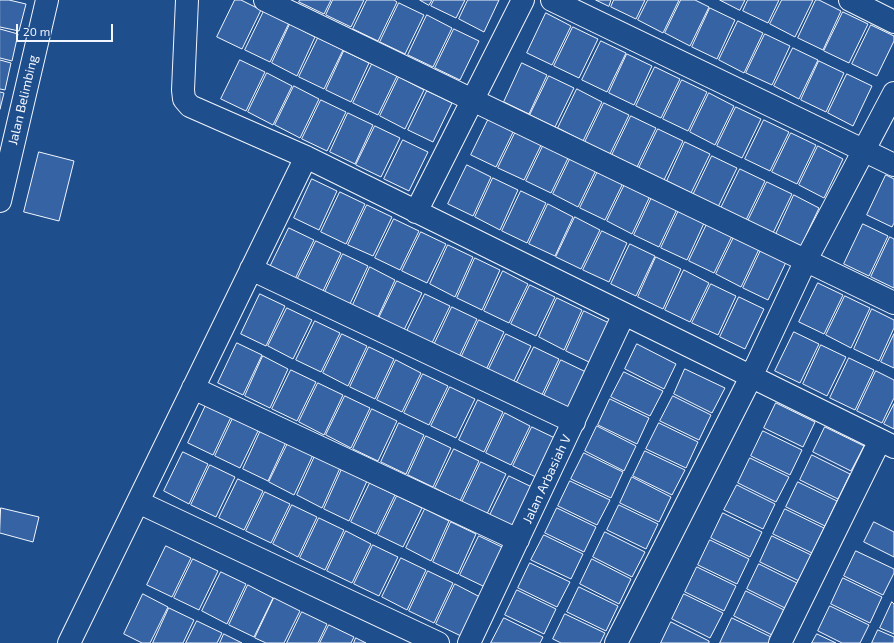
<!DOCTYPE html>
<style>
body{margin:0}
#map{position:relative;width:894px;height:643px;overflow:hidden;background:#1f4e8c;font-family:"Exo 2",sans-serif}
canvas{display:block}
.scale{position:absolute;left:16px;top:24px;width:97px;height:18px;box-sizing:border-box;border:2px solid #f2f6ff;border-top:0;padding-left:5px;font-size:12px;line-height:14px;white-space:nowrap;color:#f2f6ff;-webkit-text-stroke:3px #1f4e8c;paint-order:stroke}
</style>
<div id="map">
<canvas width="894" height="643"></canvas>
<div class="scale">20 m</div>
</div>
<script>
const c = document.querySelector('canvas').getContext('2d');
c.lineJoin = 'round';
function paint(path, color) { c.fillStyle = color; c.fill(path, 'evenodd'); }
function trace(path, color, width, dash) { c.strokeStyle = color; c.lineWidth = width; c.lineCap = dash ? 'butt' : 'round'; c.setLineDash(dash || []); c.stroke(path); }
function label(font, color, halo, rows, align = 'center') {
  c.font = font + ' "Exo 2",sans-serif'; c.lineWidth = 3; c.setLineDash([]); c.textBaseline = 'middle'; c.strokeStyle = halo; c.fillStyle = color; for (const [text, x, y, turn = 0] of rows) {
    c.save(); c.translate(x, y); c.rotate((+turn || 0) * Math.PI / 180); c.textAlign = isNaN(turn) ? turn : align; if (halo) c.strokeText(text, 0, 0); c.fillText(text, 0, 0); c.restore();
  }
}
const building = new Path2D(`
 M0 0H9L26 4 19 31 0 27Z
 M235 0H241L261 10 242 49 217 37Z
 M300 0H331L324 14 299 2Z
 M333 0H364L351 27 326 15Z
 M367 0H394L397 2 378 41 353 29Z
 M420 0H432L429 5Z
 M434 0H465L456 18 431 6Z
 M468 0H499L484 32 459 19Z
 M596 0H611L609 6Z
 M614 0H645L636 19 611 7Z
 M648 0H679L663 33 638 20Z
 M681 0H695L709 7 690 46 665 33Z
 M720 0H745L740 10Z
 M748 0H779L768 23 743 11Z
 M782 0H813L795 37 770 24Z
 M816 0H819L841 11 823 50 798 38Z
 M399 3 424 15 405 54 380 42Z
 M710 8 735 20 717 59 692 47Z
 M264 11 289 23 270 62 245 50Z
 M843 12 868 24 849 63 824 51Z
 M546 13 571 26 552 65 527 53Z
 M427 15 452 28 433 67 408 55Z
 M738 21 763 33 744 73 719 60Z
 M290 24 315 37 297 76 272 63Z
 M871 25 894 36V41L877 76 852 64Z
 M573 27 598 39 579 78 554 66Z
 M0 29 18 34 12 61 0 58Z
 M454 29 479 41 460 80 435 68Z
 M765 34 790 46 772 85 746 73Z
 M318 38 343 50 324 89 299 77Z
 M601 41 626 53 607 92 582 80Z
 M793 48 818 60 799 99 774 86Z
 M344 51 369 63 351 102 326 90Z
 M627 54 652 66 634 105 609 93Z
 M0 60 11 63 5 90 0 89Z
 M240 60 265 72 246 111 221 99Z
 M819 61 844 73 826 112 801 100Z
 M522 63 547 75 529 114 504 102Z
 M372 64 397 76 378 115 353 103Z
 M655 67 680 79 661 118 636 106Z
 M267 73 292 86 273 125 248 112Z
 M847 74 872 86 853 126 828 113Z
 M549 76 574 88 555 127 530 115Z
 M399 77 424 90 405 129 380 116Z
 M682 80 707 92 688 131 663 119Z
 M294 86 319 99 300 138 275 125Z
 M577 89 602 102 583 141 558 128Z
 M427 91 452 103 433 142 408 130Z
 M0 92 4 93 0 109Z
 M709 93 734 106 715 145 690 132Z
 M321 100 346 112 327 151 302 139Z
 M604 103 629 115 610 154 585 142Z
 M736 107 761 119 742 158 717 146Z
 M348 113 373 125 355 164 330 152Z
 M490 116 515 128 496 167 471 155Z
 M631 116 656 128 637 167 612 155Z
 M764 120 789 132 770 171 745 159Z
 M375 126 400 138 381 177 356 165Z
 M517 129 543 141 524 180 498 168Z
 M658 129 683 141 664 180 639 168Z
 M791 133 816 145 797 184 772 172Z
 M403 140 428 152 409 191 384 179Z
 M545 142 570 154 551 193 526 181Z
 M685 142 710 154 691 193 667 181Z
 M818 146 843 159 824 198 799 185Z
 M39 152 74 161 59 221 24 212Z
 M572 155 597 168 578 207 553 194Z
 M712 156 737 168 718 207 693 195Z
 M467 165 491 177 473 216 448 204Z
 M599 169 624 181 605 220 580 208Z
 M740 169 765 181 746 220 721 208Z
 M886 175 894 179V223L892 227 867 215Z
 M493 178 518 190 500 230 475 217Z
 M312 179 337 191 319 230 294 218Z
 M626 182 651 194 632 234 607 221Z
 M767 182 792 194 773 233 748 221Z
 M521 191 546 203 527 243 502 231Z
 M340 192 365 204 346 244 321 232Z
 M653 195 678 207 659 247 634 235Z
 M794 195 819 208 801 246 776 234Z
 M548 204 573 217 555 256 529 244Z
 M367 205 392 217 373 256 348 245Z
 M680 208 705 221 687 260 661 248Z
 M575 217 600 230 581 269 556 257Z
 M394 219 419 231 400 270 375 258Z
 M708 222 733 234 714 273 689 261Z
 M863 224 888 236 869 276 844 264Z
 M289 228 314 240 295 279 270 267Z
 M602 231 627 243 609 282 583 270Z
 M421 232 446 244 427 283 402 271Z
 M735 235 760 247 741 287 716 274Z
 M890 237 894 239V288L871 277Z
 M316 241 341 253 322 293 297 280Z
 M630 244 655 256 636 296 611 284Z
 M448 245 473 257 455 297 430 284Z
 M762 248 787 260 768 300 743 288Z
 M343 254 368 266 349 306 324 294Z
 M656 257 681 269 663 309 638 297Z
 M475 258 500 270 482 310 457 298Z
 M370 267 395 280 377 319 352 307Z
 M684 270 709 283 690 322 665 310Z
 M503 271 528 284 509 323 484 311Z
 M397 281 422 293 403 332 378 320Z
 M818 283 843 295 824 334 799 322Z
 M711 284 736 296 718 335 692 323Z
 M530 285 555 297 536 336 511 324Z
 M260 294 285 306 266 346 241 334Z
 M425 294 450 306 431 345 406 333Z
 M845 296 870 308 851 348 826 335Z
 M739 297 764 309 745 349 720 337Z
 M557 298 582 310 564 350 539 337Z
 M452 307 477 319 458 359 433 347Z
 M287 308 312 320 293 359 268 346Z
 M872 309 894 320V328L879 361 854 349Z
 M584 311 609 323 591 363 566 351Z
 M479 320 504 332 485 372 460 360Z
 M315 321 340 333 321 372 296 360Z
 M794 332 819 344 800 383 775 371Z
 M342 334 367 346 348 386 323 373Z
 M506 334 531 346 512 385 487 373Z
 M894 334V368L881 362Z
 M237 343 262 355 243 395 218 383Z
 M637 344 676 364 664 389 625 369Z
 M821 345 846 357 827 396 803 384Z
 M369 347 394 359 375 399 350 387Z
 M534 347 559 359 540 399 515 386Z
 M263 356 288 369 270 408 245 396Z
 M849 358 874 370 855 410 830 398Z
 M396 360 421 373 402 412 377 400Z
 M561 360 586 372 567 412 542 400Z
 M685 369 725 388 712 413 674 394Z
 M291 370 316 382 297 421 272 409Z
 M876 371 894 380V398L882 423 857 411Z
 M624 372 663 391 650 416 611 397Z
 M423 374 448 386 429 425 404 413Z
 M318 383 343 395 324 435 299 422Z
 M450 387 475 399 456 438 431 426Z
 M345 396 370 408 351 448 326 435Z
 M673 396 711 415 699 440 660 421Z
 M610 399 649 418 637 444 598 425Z
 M478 400 503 412 484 452 459 440Z
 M207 403 232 415 213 455 188 443Z
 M776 403 815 422 803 447 764 428Z
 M894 404V429L884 424Z
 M372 409 397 421 378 461 353 449Z
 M505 413 530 426 511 465 486 453Z
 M234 416 259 429 240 468 215 456Z
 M399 423 424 435 406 474 381 462Z
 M659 423 698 442 686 468 646 449Z
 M597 426 636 446 624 471 585 451Z
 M532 427 557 439 538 478 513 466Z
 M825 427 864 446 851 471 813 452Z
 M261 430 286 442 268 481 243 469Z
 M763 431 802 450 790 475 751 456Z
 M426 436 451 448 433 487 408 475Z
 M288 443 313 455 294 495 269 482Z
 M454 449 479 461 460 501 435 488Z
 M645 451 685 470 672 495 633 476Z
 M183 452 208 464 189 504 164 491Z
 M584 453 623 472 611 498 571 479Z
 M812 455 850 474 838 499 800 480Z
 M315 456 340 468 322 508 297 495Z
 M750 458 789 477 776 502 738 483Z
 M481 462 506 474 487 514 462 502Z
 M210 465 235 477 216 517 191 505Z
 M342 469 367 481 349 521 324 509Z
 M509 476 534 488 515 527 490 515Z
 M632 477 671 497 659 522 620 503Z
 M238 479 263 491 244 530 219 518Z
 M570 481 610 500 597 525 558 506Z
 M798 482 837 501 825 526 786 507Z
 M370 483 395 495 376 534 351 522Z
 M737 485 775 504 763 529 724 510Z
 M265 492 290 504 271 543 246 531Z
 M397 496 422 508 403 547 378 535Z
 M292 505 317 517 298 557 273 544Z
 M619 505 658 524 646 549 607 530Z
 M1 508 39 517 33 542 0 533Z
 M557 508 596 527 584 552 545 533Z
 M425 509 449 521 431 561 406 548Z
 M785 509 824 528 812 553 773 534Z
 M723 513 762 532 750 557 711 538Z
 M319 518 344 530 325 570 300 558Z
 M451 522 476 534 458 574 433 562Z
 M874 522 894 532V557L864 542Z
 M346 531 371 544 352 583 327 571Z
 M605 532 645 552 632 577 593 557Z
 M544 535 583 554 571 579 531 560Z
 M479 536 504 548 485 587 460 575Z
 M772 536 811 555 799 581 760 562Z
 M710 540 749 559 737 584 698 565Z
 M373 545 398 557 379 596 354 584Z
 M166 546 191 558 172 597 147 585Z
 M856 551 894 569V573L883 595 844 576Z
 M401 558 426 570 407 610 382 597Z
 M193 559 218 571 199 610 174 598Z
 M592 559 631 579 619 604 580 584Z
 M530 563 570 582 557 607 518 588Z
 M759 564 797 583 785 608 747 589Z
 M697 567 736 586 724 611 685 592Z
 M428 571 453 583 434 623 409 611Z
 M221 572 246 584 227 624 202 611Z
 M843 578 882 597 870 623 831 604Z
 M455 584 480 597 461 636 436 624Z
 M248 585 273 598 254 637 229 625Z
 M579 587 618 606 606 631 567 612Z
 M517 590 556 609 544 634 505 615Z
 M746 591 784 610 772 635 734 616Z
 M143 594 168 607 150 643H142L124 634Z
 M684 594 723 613 710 638 672 619Z
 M274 598 300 611 284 643H266L255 638Z
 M892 602 894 604V634L880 628Z
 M830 606 869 625 860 643H842L818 631Z
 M169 608 194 620 183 643H153Z
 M302 612 327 624 318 643H287Z
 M565 614 605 633 600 643H561L553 639Z
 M504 618 543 637 540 643H491Z
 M732 618 771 637 769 643H720Z
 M197 621 222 633 217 643H186Z
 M671 622 709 641V643H661Z
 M329 625 354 637 351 643H320Z
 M878 630 894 637V643H872Z
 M224 634 242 643H220Z
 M817 634 836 643H812Z
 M356 638 366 643H354Z`);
paint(building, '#3563a3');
trace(building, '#f2f6ff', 1);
const street = new Path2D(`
 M187 0 183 90 184 99 190 106 306 157 894 447
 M265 0 894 303
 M552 0 894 165
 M850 0 894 22
 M0 201 47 0
 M416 212 523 0
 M251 269 574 422
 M193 388 518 540
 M138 502 438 643
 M69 643 306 157
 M469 643 624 314
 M616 643 751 377 806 260 894 93
 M780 643 880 440`);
trace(street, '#f2f6ff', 24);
trace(street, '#1f4e8c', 22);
label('13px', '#f2f6ff', '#1f4e8c', [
 ["Jalan Belimbing",23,100,-77],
 ["Jalan Arbasiah V",547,479,-65]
]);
</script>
